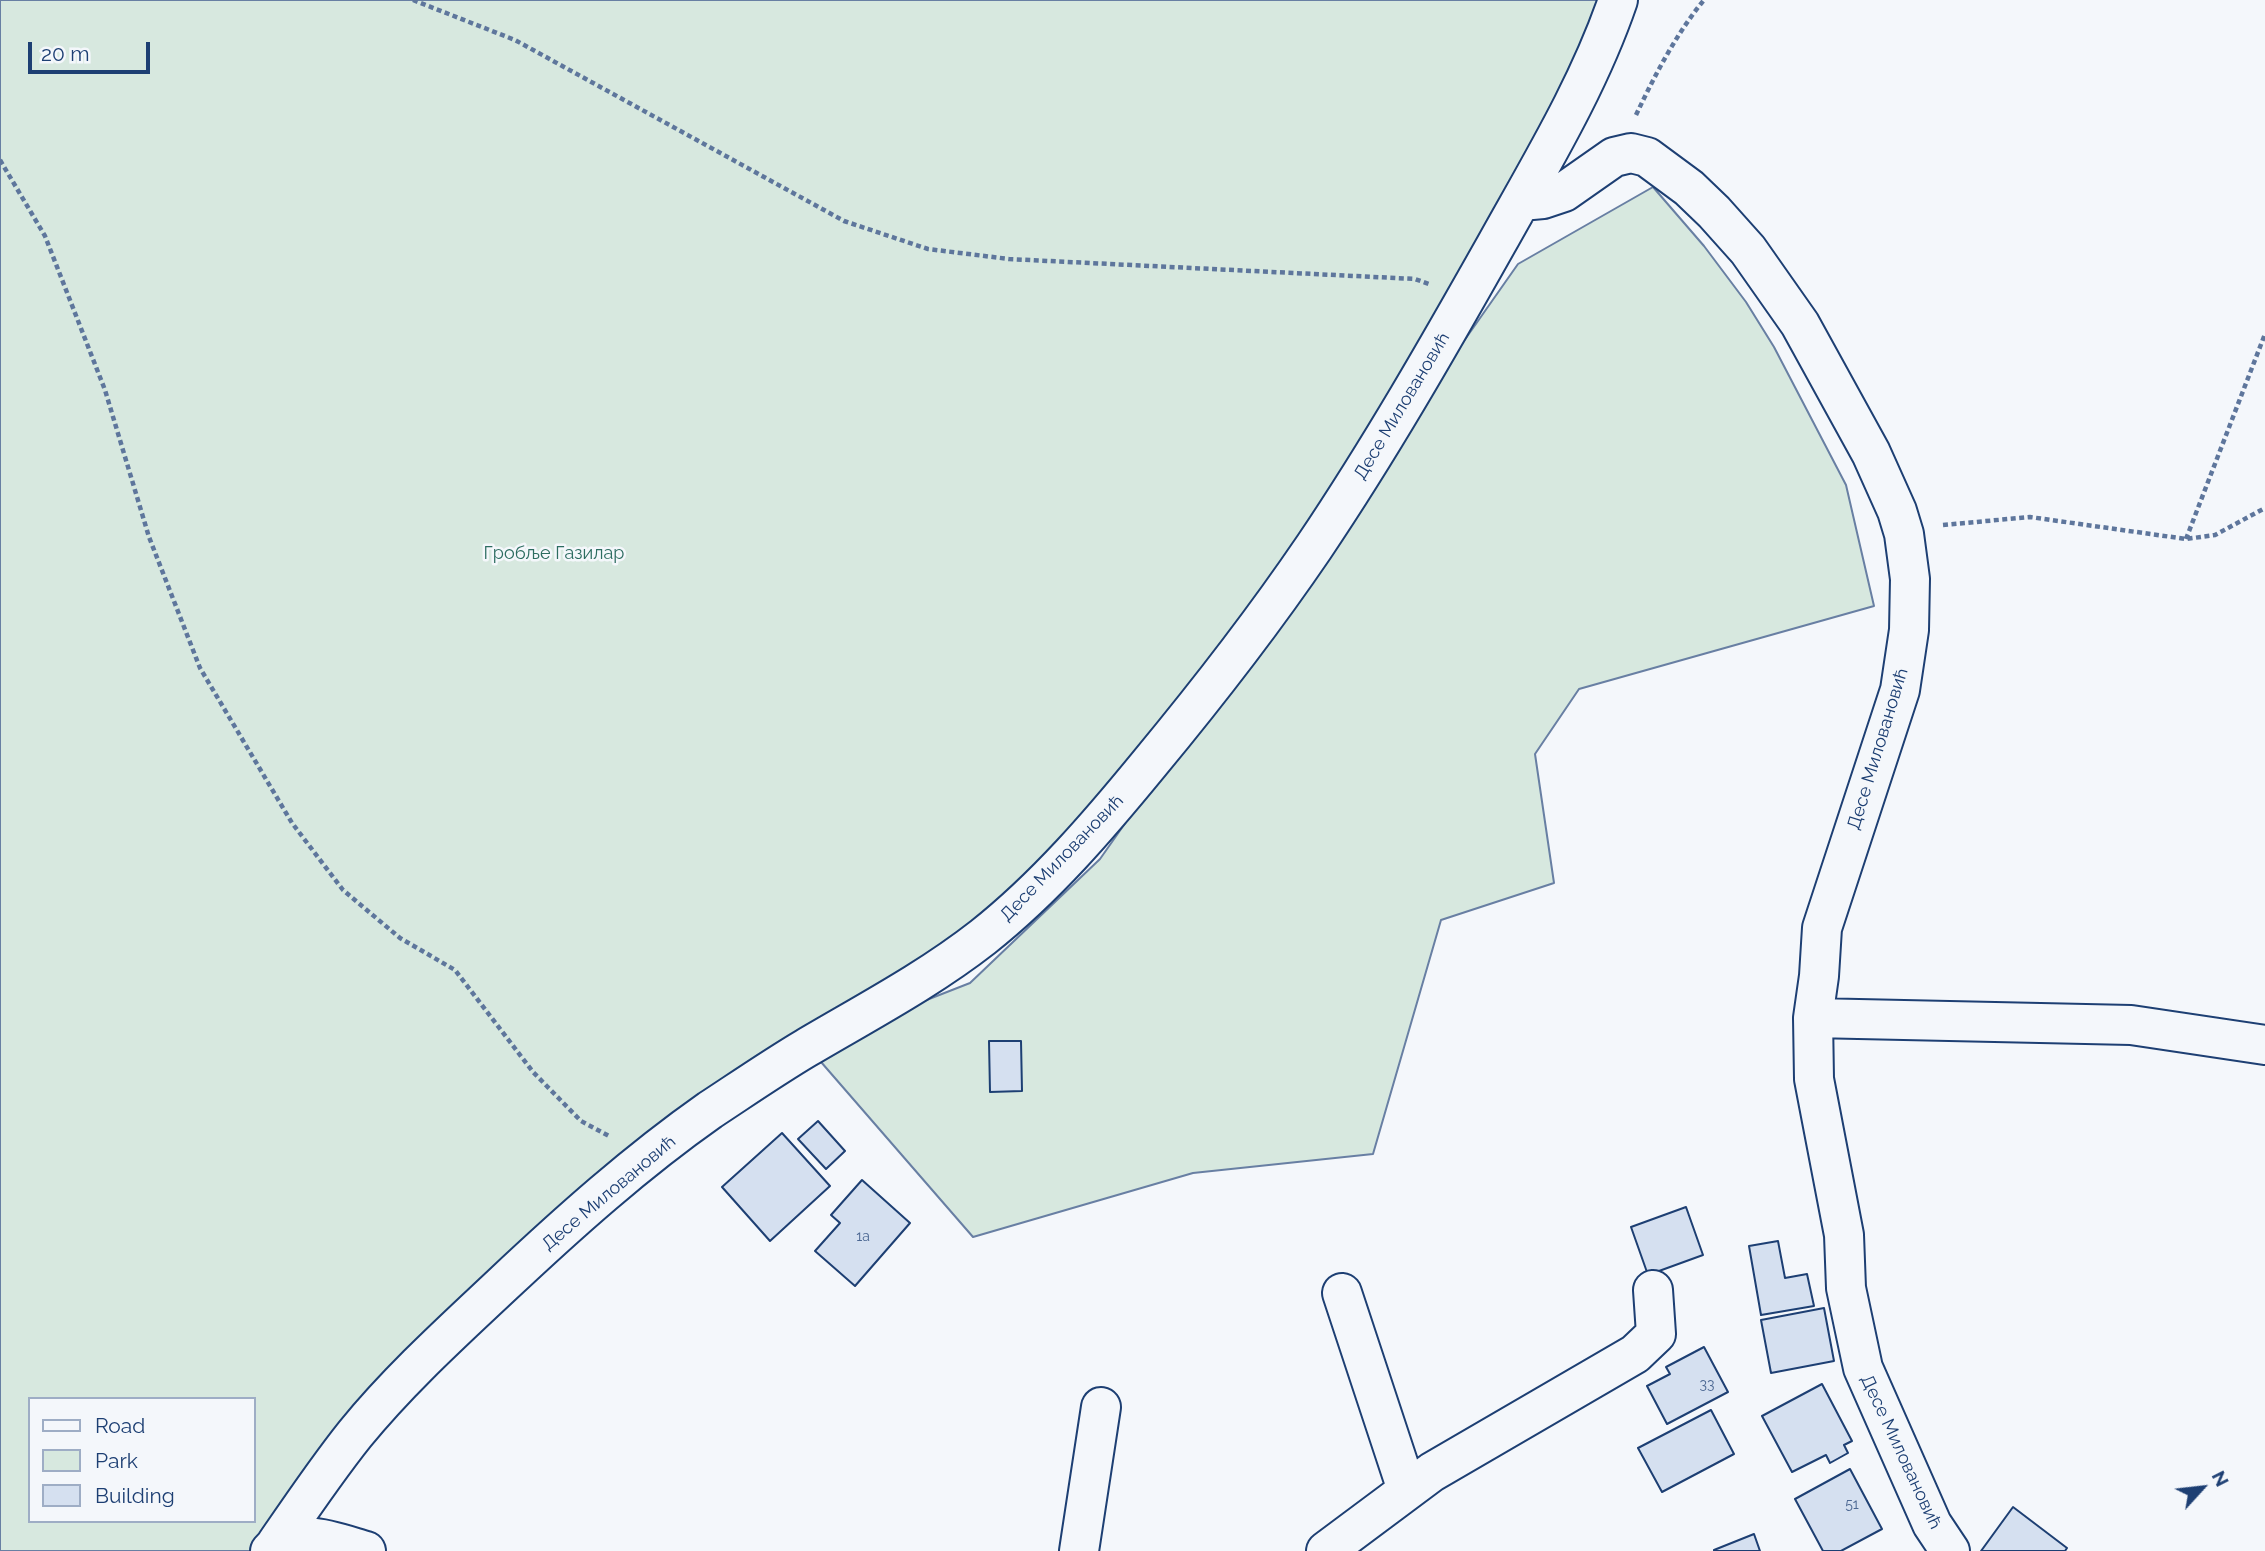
<!DOCTYPE html>
<meta charset="utf-8">
<style>
body{margin:0}
#map{position:relative;width:2265px;height:1551px;overflow:hidden;background:#f4f7fb;font-family:Raleway,sans-serif}
canvas{display:block}
.legend{position:absolute;left:28px;top:1397px;width:228px;height:126px;box-sizing:border-box;background:#f4f7fb;border:2px solid #9eadc5;margin:0;padding:9px 12px;list-style:none;font-size:21px;color:#1d3f73}
.legend li{display:flex;align-items:center;gap:14px;height:35px}
.legend b{width:35px;border:2px solid #9eadc5}
.north{position:absolute;left:2167px;top:1453px;width:70px;height:70px;-webkit-text-stroke:5px #f4f7fb;paint-order:stroke;rotate:63deg;font-size:19px;font-weight:700;line-height:28px;text-align:center;color:#1d3f73}
.north::after{content:'';display:block;margin:auto;width:24px;height:32px;background:#1d3f73;clip-path:polygon(50% 0,100% 100%,50% 72%,0 100%)}
.scale{position:absolute;left:28px;top:42px;width:122px;height:32px;box-sizing:border-box;border:4px solid #1d3f73;border-top:0;padding-left:9px;font-size:21px;line-height:24px;white-space:nowrap;color:#1d3f73;-webkit-text-stroke:5px #f4f7fb;paint-order:stroke}
</style>
<div id="map">
<canvas width="2265" height="1551"></canvas>
<ul class="legend">
<li><b style="height:9px;background:#f4f7fb"></b>Road</li>
<li><b style="height:19px;background:#d7e8df"></b>Park</li>
<li><b style="height:19px;background:#d5e0f0"></b>Building</li>
</ul>
<div class="north">N</div>
<div class="scale">20 m</div>
</div>
<script>
const c = document.querySelector('canvas').getContext('2d');
c.lineJoin = 'round';
function paint(path, color) { c.fillStyle = color; c.fill(path, 'evenodd'); }
function trace(path, color, width, dash) { c.strokeStyle = color; c.lineWidth = width; c.lineCap = dash ? 'butt' : 'round'; c.setLineDash(dash || []); c.stroke(path); }
function label(font, color, halo, rows, align = 'center') {
  c.font = font + ' Raleway,sans-serif'; c.lineWidth = 5; c.setLineDash([]); c.textBaseline = 'middle'; c.strokeStyle = halo; c.fillStyle = color; for (const [text, x, y, turn = 0] of rows) {
    c.save(); c.translate(x, y); c.rotate((+turn || 0) * Math.PI / 180); c.textAlign = isNaN(turn) ? turn : align; if (halo) c.strokeText(text, 0, 0); c.fillText(text, 0, 0); c.restore();
  }
}
const green = new Path2D(`
 M0 0H1618L1419 379 1062 863 814 1044 970 983 1100 859 1518 264 1653 187 1704 246 1746 302 1774 347 1846 485 1874 606 1579 689 1535 754 1554 883 1441 920 1373 1154 1193 1173 973 1237 808 1047 575 1219 270 1551H0ZM30 1399H254V1521H30Z`);
paint(green, '#d7e8df');
trace(green, '#687fa3', 2);
const building = new Path2D(`
 M989 1041H1021L1022 1091 990 1092Z
 M818 1121 845 1151 826 1169 798 1139Z
 M782 1133 830 1186 770 1241 722 1187Z
 M862 1180 910 1223 855 1286 815 1251 840 1223 831 1215Z
 M1686 1207 1703 1255 1648 1275 1631 1227Z
 M1778 1241 1785 1278 1807 1274 1814 1306 1761 1315 1749 1246Z
 M1824 1308 1834 1361 1771 1373 1761 1320Z
 M1704 1347 1728 1392 1667 1424 1647 1386 1670 1374 1666 1367Z
 M1822 1384 1852 1441 1844 1445 1848 1453 1830 1463 1826 1455 1792 1472 1762 1416Z
 M1711 1410 1734 1454 1662 1492 1638 1448Z
 M1850 1469 1882 1529 1841 1551H1823L1795 1499Z
 M2013 1507 2067 1548 2065 1551H1981Z
 M1754 1534 1760 1551H1714V1550Z`);
paint(building, '#d5e0f0');
trace(building, '#1d3f73', 2);
const minor = new Path2D(`
 M1521 201 1543 199 1564 192 1614 157 1631 153 1647 157 1689 188 1714 212 1748 250 1800 324 1871 453 1897 511 1904 534 1910 579 1909 630 1900 690 1822 928 1819 976 1813 1018 1814 1079 1844 1235 1846 1288 1863 1368 1932 1524 1950 1551
 M1813 1018 2131 1025 2265 1045
 M1342 1293 1407 1490
 M276 1544C302 1506 327 1469 355 1434 399 1380 452 1332 502 1285 568 1223 636 1162 710 1110 742 1089 774 1067 806 1048 867 1012 928 980 983 937 1046 887 1099 825 1149 764 1207 694 1263 622 1314 547 1380 449 1439 346 1497 243 1541 164 1589 85 1618 0
 M270 1551C293 1524 338 1543 366 1551
 M1079 1551 1101 1407
 M1326 1551 1432 1472 1635 1354 1656 1334 1653 1290`);
trace(minor, '#1d3f73', 42);
trace(new Path2D(`
 M413 0 515 40 844 221 928 249 1009 259 1415 279 1429 284
 M1636 115C1655 75 1676 34 1704 0
 M0 160 45 236 105 390 149 537 200 668 292 823 343 890 400 938 455 970 533 1072 581 1121 609 1136
 M1943 525 2030 517 2186 539 2215 535 2265 508
 M2186 539 2265 334`), '#5e769c', 4.5, [5, 3.5]);
trace(minor, '#f4f7fb', 38);
label('14px', '#4b6792', null, [
 ["1a",863,1237],
 ["33",1707,1385],
 ["51",1852,1505]
]);
label('18px', '#1d3f73', '#f4f7fb', [
 ["Десе Миловановић",1402,406,-59],
 ["Десе Миловановић",1878,749,-73],
 ["Десе Миловановић",1062,858,-46],
 ["Десе Миловановић",609,1193,-40],
 ["Десе Миловановић",1901,1452,65]
]);
label('18px', '#2c6c60', '#f4f7fb', [
 ["Гробље Газилар",554,554]
]);
</script>
